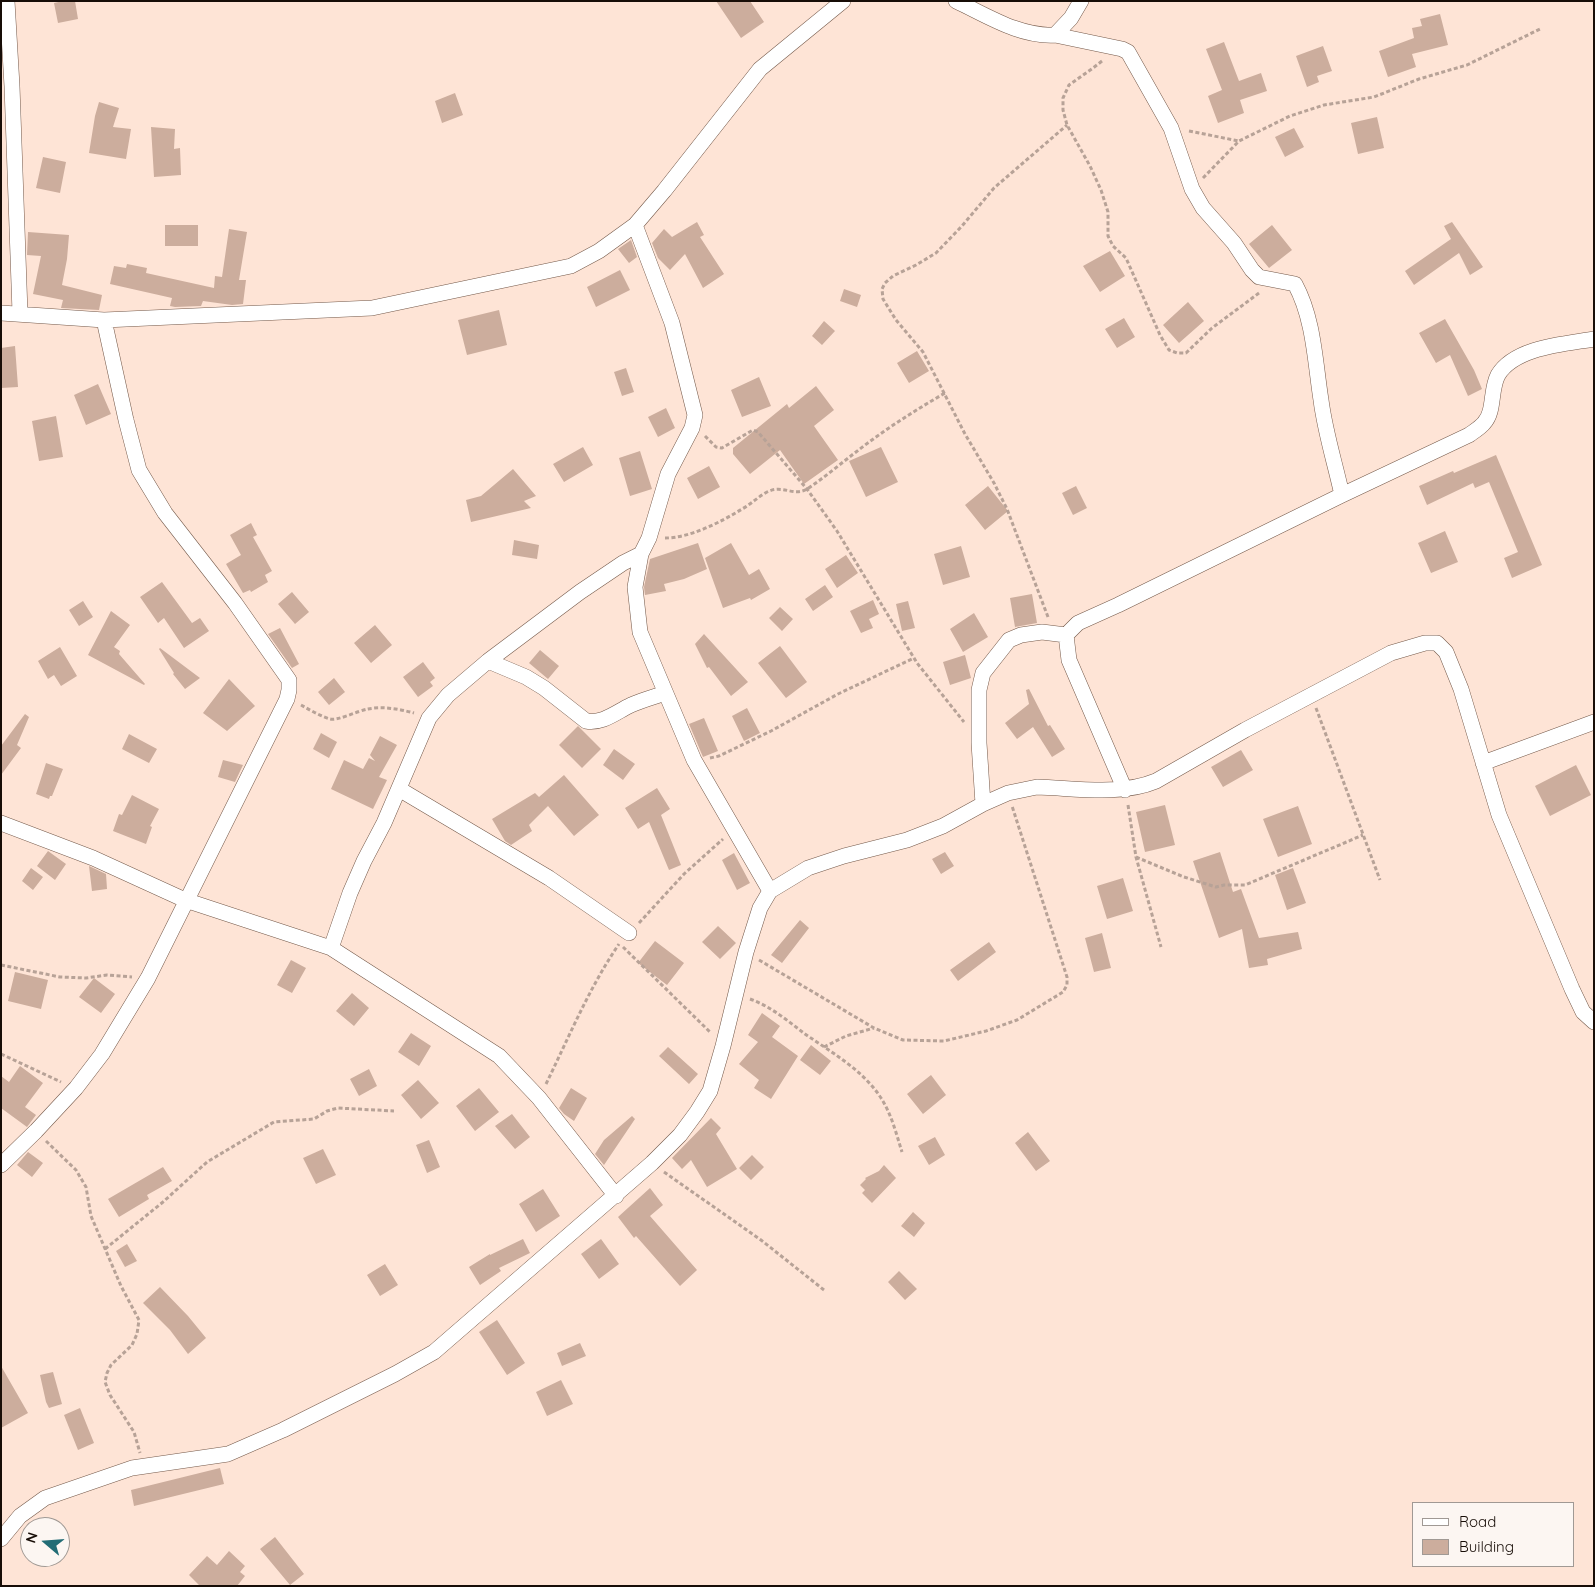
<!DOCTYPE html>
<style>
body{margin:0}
#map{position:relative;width:1595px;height:1587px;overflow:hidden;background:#fee4d6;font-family:Quicksand,sans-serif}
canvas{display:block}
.frame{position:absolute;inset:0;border:2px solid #170d07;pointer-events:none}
.legend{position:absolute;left:1412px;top:1502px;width:162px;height:65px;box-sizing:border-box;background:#fcf6f2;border:1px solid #a09994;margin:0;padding:6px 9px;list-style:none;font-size:15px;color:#170d07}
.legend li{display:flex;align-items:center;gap:10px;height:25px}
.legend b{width:25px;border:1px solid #a09994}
.north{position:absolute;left:20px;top:1517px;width:50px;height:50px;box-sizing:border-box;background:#fcf6f2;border:1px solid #a09994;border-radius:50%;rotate:288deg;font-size:14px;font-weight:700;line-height:20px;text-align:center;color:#170d07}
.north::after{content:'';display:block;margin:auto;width:18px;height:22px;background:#226c75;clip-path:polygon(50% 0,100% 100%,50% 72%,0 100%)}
</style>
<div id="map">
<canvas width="1595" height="1587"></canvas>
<div class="frame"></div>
<ul class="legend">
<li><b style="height:6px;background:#fff"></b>Road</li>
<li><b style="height:14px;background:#ccad9d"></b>Building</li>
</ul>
<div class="north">N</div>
</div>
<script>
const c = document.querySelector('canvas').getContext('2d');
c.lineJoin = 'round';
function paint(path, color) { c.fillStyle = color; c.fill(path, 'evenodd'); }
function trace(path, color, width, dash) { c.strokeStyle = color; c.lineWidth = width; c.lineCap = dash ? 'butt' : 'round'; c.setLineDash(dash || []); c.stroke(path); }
paint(new Path2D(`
 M63 1H75L78 19 58 23 54 3Z
 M716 1H750L764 22 741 38Z
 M1440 14 1448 45 1412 54 1416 67 1388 77 1379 51 1414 38 1412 28 1422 26 1420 19Z
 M1224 42 1239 81 1261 73 1267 91 1240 100 1244 113 1218 123 1208 96 1222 90 1206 49Z
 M1323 46 1332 71 1317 76 1319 82 1307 87 1296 56Z
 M455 93 463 115 442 123 435 101Z
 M99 102 119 108 113 127 131 129 126 159 89 153 95 116Z
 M1377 117 1384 148 1358 154 1351 123Z
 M151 127 175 129 174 149 180 148 181 175 154 177Z
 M1294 128 1304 147 1285 157 1275 137Z
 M43 157 66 162 60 193 36 188Z
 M697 222 704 235 700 237 724 274 703 288 685 254 670 270 658 258 652 243 664 229 672 237Z
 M1452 222 1483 267 1470 275 1459 253 1414 285 1405 271 1451 239 1444 226Z
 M165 225H198V246H165Z
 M1272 225 1292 250 1269 268 1249 244Z
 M229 229 247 232 239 280H246L243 304 232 305 203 301 201 306 175 307 170 306 172 298 110 284 114 266 126 268 127 264 147 268 146 273 214 288 215 276 222 277Z
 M28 232 69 235 67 259 62 285 102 295 99 310 61 308 63 300 33 294 41 256 27 255Z
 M631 240 637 257 629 263 618 249Z
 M1110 251 1125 276 1100 292 1083 266Z
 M620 270 630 290 596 307 587 287Z
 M844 289 861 295 857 307 840 301Z
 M1188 302 1204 321 1179 343 1163 325Z
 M499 310 507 345 467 355 458 320Z
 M1124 318 1135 337 1117 348 1105 329Z
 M1445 319 1474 370 1482 389 1468 396 1450 355 1436 363 1419 333Z
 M824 321 835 331 822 345 812 336Z
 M15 346 18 387 1 388V348Z
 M917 351 929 371 909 383 897 363Z
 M626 368 634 392 622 396 614 372Z
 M759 377 771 406 742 417 731 390Z
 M98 384 111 414 86 425 74 395Z
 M816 386 834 410 814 426 838 460 804 484 780 450 750 474 733 454V448L787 404 789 408Z
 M666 408 675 428 658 437 648 417Z
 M56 416 63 457 39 461 32 421Z
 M583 447 593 465 564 482 553 464Z
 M881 447 898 482 866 497 849 461Z
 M640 451 652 489 630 496 619 458Z
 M1496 455 1542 565 1512 578 1504 558 1518 552 1489 482 1475 488 1473 483 1427 505 1419 486 1453 471 1454 473Z
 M709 466 720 487 698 499 687 478Z
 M513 469 536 496 524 501 531 508 471 522 466 500 481 496Z
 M988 486 1008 511 985 530 965 505Z
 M1076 486 1087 508 1073 515 1062 493Z
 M251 523 257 535 253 537 272 571 265 575 268 582 251 592 250 590 243 593 226 564 241 555 230 535Z
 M1445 531 1458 562 1431 573 1418 543Z
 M514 540 539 545 537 559 512 555Z
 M698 543 707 569 684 579 664 584 666 591 645 595 644 587 650 559Z
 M731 543 749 575 759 569 770 589 751 600 750 598 723 608 705 558Z
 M961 546 970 577 943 585 934 554Z
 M846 555 858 573 837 588 825 569Z
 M162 582 192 623 200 618 209 631 184 648 164 618 158 623 140 597Z
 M825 585 833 597 813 611 805 599Z
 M292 592 309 612 295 624 278 604Z
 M1032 594 1037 623 1015 627 1010 598Z
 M873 600 879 614 869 619 873 628 861 633 850 611Z
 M83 601 93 617 79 626 69 610Z
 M908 601 915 628 902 631 896 604Z
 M780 607 793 619 782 631 769 618Z
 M111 611 130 625 114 647 120 651 119 654 145 684 144 685 88 655Z
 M974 613 988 637 963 652 950 629Z
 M375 625 392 645 371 663 354 643Z
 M280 628 299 664 292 668 268 634Z
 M704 634 748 682 731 696 709 667 707 668 695 644Z
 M780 646 807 682 786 698 758 663Z
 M60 647 77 676 61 686 54 675 48 679 38 661Z
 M160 648 200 678 185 689 173 674 174 673 159 649Z
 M540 650 559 666 548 679 529 663Z
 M965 655 971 678 950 685 943 662Z
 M423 662 435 678 430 682 433 686 418 697 403 677Z
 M334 678 345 692 329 705 318 692Z
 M229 679 255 706 227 731 203 713Z
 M1029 689 1048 726 1050 725 1065 749 1052 757 1033 727 1017 739 1005 723 1029 704 1026 690Z
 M747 708 760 733 744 741 732 716Z
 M25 714 29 717 17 745 21 748 1 775V746Z
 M704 718 718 751 703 757 689 724Z
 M578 726 601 749 582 768 559 745Z
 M321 733 337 742 329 758 313 749Z
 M129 734 157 749 149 763 122 749Z
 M380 736 397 745 379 777 387 780 373 809 331 789 344 760 363 769 369 758 375 761 370 755Z
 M614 749 635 764 623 780 603 765Z
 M1241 750 1253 770 1223 787 1211 767Z
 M223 760 243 765 235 782 218 777Z
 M46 763 63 769 52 796H50L49 799 36 794Z
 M1576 765 1591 795 1550 816 1535 786Z
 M564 775 599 815 574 836 548 806 529 825 532 831 511 845 505 841 492 819 535 793 539 797Z
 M657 788 670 809 661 815 681 865 669 870 649 822 638 829 625 808Z
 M132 795 159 809 150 826 152 827 146 844 113 831 119 814 122 815Z
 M1165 805 1175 845 1145 852 1136 812Z
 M1298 806 1312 844 1278 857 1263 819Z
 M48 851 66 864 55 880 37 866Z
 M945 852 954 866 941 874 932 859Z
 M1220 852 1233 892 1241 889 1259 938 1298 932 1302 949 1267 959 1268 965 1249 968 1242 929 1219 938 1193 861Z
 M734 853 750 883 737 890 722 860Z
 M89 866 106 874 107 889 92 891Z
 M31 868 43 877 33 890 22 881Z
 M1293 868 1306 903 1287 910 1275 875Z
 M1123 878 1133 911 1107 919 1097 886Z
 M800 920 809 928 782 963 771 955Z
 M718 926 736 943 720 959 702 942Z
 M1102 933 1111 968 1094 972 1085 938Z
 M655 941 684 963 667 985 638 963Z
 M989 942 996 952 958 981 950 970Z
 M291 960 306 968 292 993 277 985Z
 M15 972 48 980 41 1009 8 1001Z
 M94 978 115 994 101 1013 79 997Z
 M352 993 369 1008 354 1026 336 1011Z
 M762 1013 780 1026 772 1037 798 1056 771 1099 754 1088 759 1080 739 1064 758 1042 748 1035Z
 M411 1033 431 1046 419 1066 398 1052Z
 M811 1045 831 1061 820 1075 800 1060Z
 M668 1047 698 1074 689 1084 659 1056Z
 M20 1066 43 1083 25 1107 36 1115 27 1127 1 1108V1076L9 1082Z
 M369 1069 377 1086 359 1096 350 1079Z
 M931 1075 946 1095 923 1114 907 1094Z
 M418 1080 439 1103 421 1119 401 1095Z
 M479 1088 499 1112 475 1131 456 1106Z
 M571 1088 587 1098 574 1121 564 1114 559 1108Z
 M512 1114 530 1137 515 1149 495 1126Z
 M632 1116 635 1119 604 1165 595 1154 604 1140Z
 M711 1118 721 1128 716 1134 737 1169 707 1187 691 1160 682 1169 672 1158Z
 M1028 1132 1050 1161 1036 1171 1015 1143Z
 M935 1137 945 1155 929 1165 918 1146Z
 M429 1140 440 1167 427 1173 416 1145Z
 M323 1149 336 1175 316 1184 303 1158Z
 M28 1152 43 1163 32 1177 17 1165Z
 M752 1155 764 1167 751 1180 739 1168Z
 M884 1165 896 1178 872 1203 862 1193 865 1190 860 1185 866 1179 865 1178 879 1171Z
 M163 1167 172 1181 147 1195 149 1199 119 1217 108 1199Z
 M650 1188 663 1205 650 1216 697 1270 680 1286 636 1236 634 1238 618 1217Z
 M543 1189 560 1216 536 1232 519 1204Z
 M913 1212 925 1223 914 1237 901 1226Z
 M523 1239 530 1253 499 1268 501 1271 480 1285 469 1267 490 1254V1255Z
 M601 1239 619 1264 599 1279 581 1254Z
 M127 1244 137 1261 125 1267 116 1251Z
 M385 1264 398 1285 380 1296 367 1275Z
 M899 1271 917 1289 905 1300 888 1282Z
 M160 1287 188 1316 206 1338 188 1354 170 1330 143 1303Z
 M497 1320 525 1363 507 1375 479 1332Z
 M580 1343 586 1356 562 1366 557 1353Z
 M1 1366 28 1413 1 1428Z
 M53 1372 62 1404 49 1408 46 1402 40 1375Z
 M561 1380 573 1404 547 1416 536 1392Z
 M80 1408 94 1443 78 1450 64 1415Z
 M220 1468 224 1484 134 1506 131 1490Z
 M275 1537 304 1574 290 1585 260 1549Z
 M229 1551 245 1566 240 1572 245 1576 237 1586H200L189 1575 207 1556 217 1565Z`), '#ccad9d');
const minor = new Path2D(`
 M7 1 12 86 20 313
 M956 1C988 16 1020 37 1055 35L1071 18 1081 1
 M1055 35 1122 49 1128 52 1171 128 1192 189 1203 208 1234 243 1252 270 1259 277 1295 284C1314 319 1315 362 1321 400 1325 432 1335 463 1342 495
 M635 225 672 323 695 415 692 428 668 474 649 538 641 554 635 587 640 632 694 760 770 891
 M1 313 104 320 372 308 571 266 599 251 635 225 664 191 760 69 843 1
 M488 661 526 677 544 688 586 721C603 724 616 712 631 705 642 700 654 697 665 693
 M1483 763 1594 722
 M399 789 549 878 629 933
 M1125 790 1069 660 1066 635 1078 623 1118 605 1342 495 1469 435C1473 432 1480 428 1484 423 1495 411 1490 390 1498 375 1515 347 1565 344 1594 339
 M983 804 979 743V690L983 673 1009 640 1021 635 1042 632 1066 635
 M1 823 93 858 185 900 331 948 499 1056 539 1098 616 1196
 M331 948 350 893 364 861 384 823 429 718 448 695 488 661 580 592 623 563 641 554
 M1 1165 36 1131 76 1088 102 1054 148 978 287 699 289 690V680L235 603 165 513 139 470 126 420 104 320
 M1 1539 20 1516 45 1498 132 1468 228 1454 283 1430 395 1374 434 1352 652 1163 680 1135 697 1112 710 1091 723 1046 746 952 760 908 770 891 808 868 844 856 907 840 943 826 983 804 1008 793 1037 787C1075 788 1120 796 1156 781L1245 730 1391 653 1425 643H1437L1446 652 1461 689 1499 815 1572 989 1583 1012 1594 1022`);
trace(minor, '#74594a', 16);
trace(new Path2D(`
 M1102 61 1093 68 1069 85 1063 98V110L1067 125 1090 166 1101 190 1108 212V236L1113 246 1126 258 1160 335 1169 350 1177 353H1186L1212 328 1259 293
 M1189 131 1239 141
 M1203 178 1239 141 1290 116 1324 105 1374 97 1419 79 1467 65 1542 28
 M705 436 716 447 722 448 753 430 758 432 807 489 837 531 917 663 964 722
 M665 538C690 538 721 522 742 509 751 504 758 497 767 492 783 484 793 497 807 489 824 478 840 464 856 452 884 430 914 411 945 393
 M1048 617 1007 509 994 483 965 434 923 352 896 320 883 299 882 289 885 283 893 276 916 265 936 253 962 226 994 188 1067 125
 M301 705C310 710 320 716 330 719 338 721 357 711 368 709 383 706 399 709 414 713
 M1316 708 1380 880
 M710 758 719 756 771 731 838 694 914 658
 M1128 805 1136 857 1161 947
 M1136 857 1184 877 1216 887 1224 885H1245L1363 835
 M639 923 684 874 723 839
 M623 947 710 1032
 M759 960 874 1028 903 1040 944 1041 986 1031 1017 1020 1063 992 1067 985V977L1012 806
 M1 965 60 977 86 978 107 975 132 977
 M750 999C770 1006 788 1021 805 1034 831 1052 861 1069 879 1095 891 1112 896 1133 902 1152
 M824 1047 846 1036 874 1028
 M1 1054 61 1082
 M546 1084C569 1037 589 988 619 944
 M46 1141 76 1170 86 1187 91 1216 121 1286 139 1320 137 1334 132 1345 111 1365 107 1373 105 1382 110 1395 134 1432 140 1453
 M664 1172 761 1240 824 1290
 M105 1249 163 1202 207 1162 274 1122 314 1119 327 1111 338 1108 394 1111`), '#b7a297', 3, [4, 2.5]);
trace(minor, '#fff', 15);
</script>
